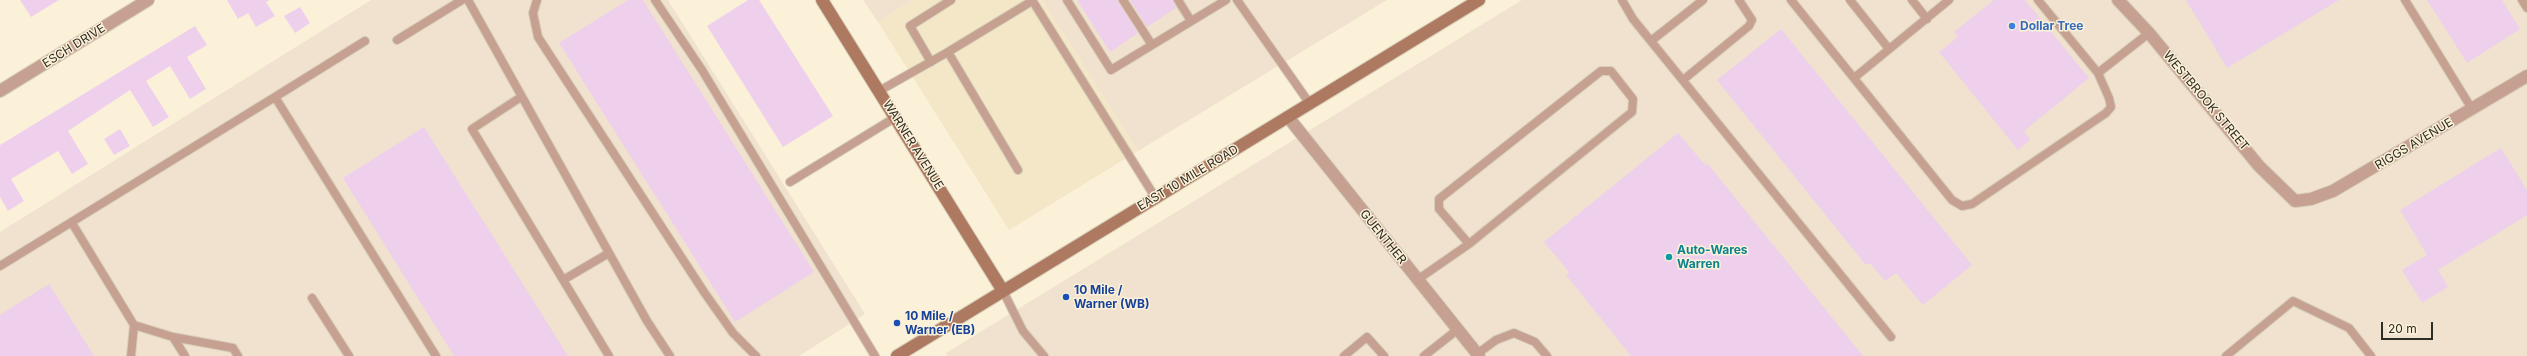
<!DOCTYPE html>
<style>
body{margin:0}
#map{position:relative;width:2527px;height:356px;overflow:hidden;background:#fbf1d9;font-family:Inter,sans-serif}
canvas{display:block}
.scale{position:absolute;left:2381px;top:322px;width:52px;height:18px;box-sizing:border-box;border:2px solid #2f2c23;border-top:0;padding-left:5px;font-size:12px;line-height:14px;white-space:nowrap;color:#2f2c23;-webkit-text-stroke:3px #fbf1d9;paint-order:stroke}
</style>
<div id="map">
<canvas width="2527" height="356"></canvas>
<div class="scale">20 m</div>
</div>
<script>
const c = document.querySelector('canvas').getContext('2d');
c.lineJoin = 'round';
function paint(path, color) { c.fillStyle = color; c.fill(path, 'evenodd'); }
function trace(path, color, width, dash) { c.strokeStyle = color; c.lineWidth = width; c.lineCap = dash ? 'butt' : 'round'; c.setLineDash(dash || []); c.stroke(path); }
function label(font, color, halo, rows, align = 'center') {
  c.font = font + ' Inter,sans-serif'; c.lineWidth = 3; c.setLineDash([]); c.textBaseline = 'middle'; c.strokeStyle = halo; c.fillStyle = color; for (const [text, x, y, turn = 0] of rows) {
    c.save(); c.translate(x, y); c.rotate((+turn || 0) * Math.PI / 180); c.textAlign = isNaN(turn) ? turn : align; if (halo) c.strokeText(text, 0, 0); c.fillText(text, 0, 0); c.restore();
  }
}
paint(new Path2D(`
 M913 0H1042L1138 151 1009 230 878 22Z`), '#f4e7c8');
paint(new Path2D(`
 M371 0H668L865 314 799 356H0V232Z
 M863 0H913L878 22Z
 M1042 0H1387L1138 151Z
 M1522 0H2527V356H948L946 353Z`), '#f0e2ce');
paint(new Path2D(`
 M20 0H59L31 17Z
 M227 0H270L266 2 275 16 256 27 248 13 238 19Z
 M628 0H643L814 272 735 322 559 43Z
 M748 0H759L833 116 783 147 707 26Z
 M1077 0H1118L1138 33 1110 52Z
 M1130 0H1173L1176 8 1147 27Z
 M1994 0H2025L2089 78 2024 131 2030 140 2018 150 1939 52 1958 37 1954 32Z
 M2186 0H2339L2227 68Z
 M2427 0H2502L2520 29 2467 63Z
 M300 7 310 23 295 33 284 16Z
 M195 26 207 45 187 57 206 89 190 99 170 66 146 81 169 117 153 127 130 90 68 131 88 164 72 174 58 151 11 179 24 201 8 211 0 197V145Z
 M1781 29 1972 265 1923 305 1896 273 1885 281 1871 264H1865L1717 80Z
 M424 127 568 356H454L343 178Z
 M120 129 130 146 114 155 104 139Z
 M1678 133 1705 165 1707 163 1863 356H1631L1566 275 1569 272 1544 242Z
 M2501 148 2527 190V215L2438 270 2448 287 2422 303 2402 270 2427 255 2400 210Z
 M49 284 94 356H0V315Z`), '#eed0ed');
const lane = new Path2D(`
 M468 0 647 321 670 356
 M537 0 533 13 538 37 704 292 733 333 756 356
 M655 0 702 70 875 356
 M1032 0 1155 197
 M1067 0 1111 70 1226 0
 M1123 0 1152 45
 M1178 0 1191 21
 M1237 0 1310 104
 M1622 0 1633 19 1891 337
 M1791 0 1952 200 1962 206 1972 204 2106 113 2111 107 2109 98 2098 73 2149 33
 M1850 0 1889 49
 M1912 0 1927 19
 M2038 0 2098 73
 M2405 0 2472 109
 M2522 0 2527 8
 M397 40 462 0
 M1651 41 1703 0
 M948 52 1032 1
 M931 62 910 26 951 0
 M1854 78 1949 0
 M1683 80 1749 26 1752 20 1739 0
 M879 91 948 52 1018 170
 M275 97 365 41
 M521 97 472 129 609 356
 M790 182 896 117
 M72 223 134 325 173 337 233 348 238 356
 M0 266 275 97 436 356
 M563 280 609 253
 M1417 280 1469 244 1632 112 1633 99 1611 71H1601L1439 199V209L1469 244
 M1003 291 1023 331 1044 356
 M312 298 349 356
 M173 337 185 356
 M1477 354 1496 340 1514 333 1535 342 1547 356
 M131 356 134 325
 M1344 356 1367 337 1384 356
 M1424 356 1457 330
 M2226 356 2293 301 2349 328 2371 356`);
const street = new Path2D(`
 M2118 0 2149 33 2259 166 2295 201 2311 199 2333 191 2527 76
 M0 91 148 0
 M1288 117 1479 356`);
const secondary = new Path2D(`
 M822 0 1003 291
 M897 356 1479 0`);
trace(lane, '#d6ceb8', 10);
trace(street, '#d6ceb8', 14);
trace(secondary, '#d6ceb8', 14);
trace(lane, '#c6a191', 8);
trace(street, '#c6a191', 12);
trace(secondary, '#ae7961', 12);
for (const [x, y, r, color] of [
 [2012,26,4,"#3f7fe0"],
 [1669,257,4,"#0f9aa8"],
 [1066,297,4,"#1a4fb4"],
 [897,323,4,"#1a4fb4"]
]) { const dot = new Path2D(); dot.arc(x, y, r, 0, 2 * Math.PI); c.fillStyle = color; c.fill(dot); trace(dot, '#fbf1d9', 1.5); }
label('bold 12px', '#366cbe', '#fbf1d9', [
 ["Dollar Tree",2020,26]
], 'left');
label('12px', '#2f2c23', '#fbf1d9', [
 ["ESCH DRIVE",74,46,-32],
 ["WESTBROOK STREET",2206,101,50],
 ["RIGGS AVENUE",2414,144,-31],
 ["WARNER AVENUE",913,145,58],
 ["EAST 10 MILE ROAD",1188,178,-31],
 ["GUENTHER",1383,237,51]
]);
label('bold 12px', '#0d838f', '#fbf1d9', [
 ["Auto-Wares",1677,250],
 ["Warren",1677,264]
], 'left');
label('bold 12px', '#164399', '#fbf1d9', [
 ["10 Mile /",1074,290],
 ["Warner (WB)",1074,304],
 ["10 Mile /",905,316],
 ["Warner (EB)",905,330]
], 'left');
</script>
